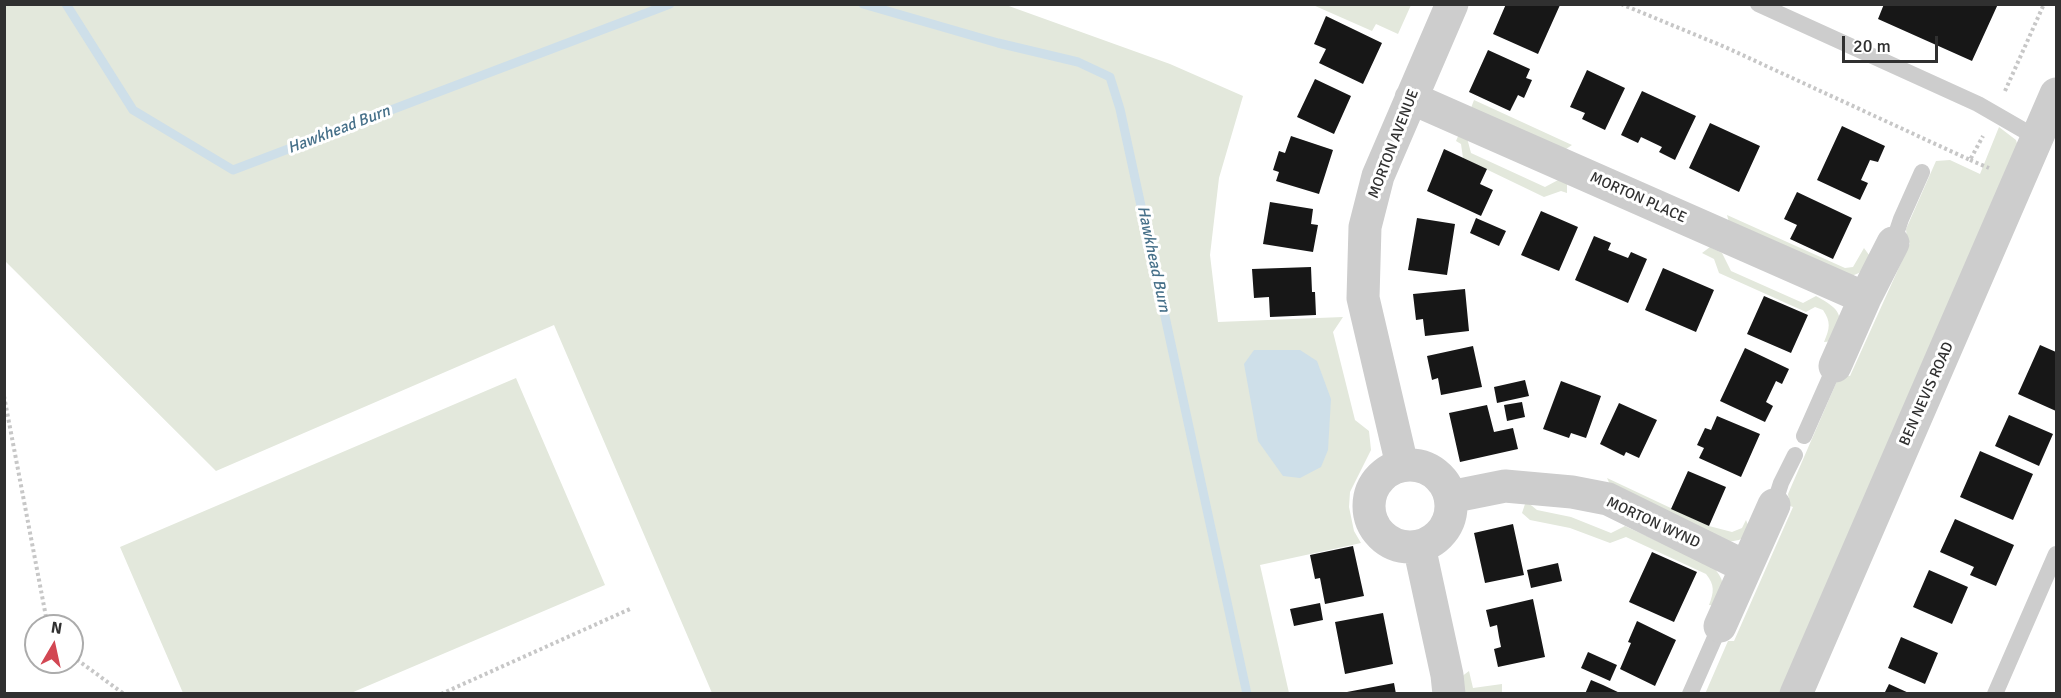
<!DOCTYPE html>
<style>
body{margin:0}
#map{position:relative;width:2061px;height:698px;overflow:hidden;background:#fff;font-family:Signika,sans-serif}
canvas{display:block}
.frame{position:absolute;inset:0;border:6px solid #303030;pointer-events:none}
.north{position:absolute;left:24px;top:614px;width:60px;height:60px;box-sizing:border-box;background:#fff;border:2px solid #acacac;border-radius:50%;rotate:9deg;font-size:16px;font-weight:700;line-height:24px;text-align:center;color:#303030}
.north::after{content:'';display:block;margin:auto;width:21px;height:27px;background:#d24753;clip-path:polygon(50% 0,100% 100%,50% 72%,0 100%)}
.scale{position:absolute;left:1842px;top:36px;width:96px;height:27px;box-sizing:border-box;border:3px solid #303030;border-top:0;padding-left:8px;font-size:18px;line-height:21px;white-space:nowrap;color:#303030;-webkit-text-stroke:4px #fff;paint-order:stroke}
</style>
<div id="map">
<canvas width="2061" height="698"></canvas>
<div class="frame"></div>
<div class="north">N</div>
<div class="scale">20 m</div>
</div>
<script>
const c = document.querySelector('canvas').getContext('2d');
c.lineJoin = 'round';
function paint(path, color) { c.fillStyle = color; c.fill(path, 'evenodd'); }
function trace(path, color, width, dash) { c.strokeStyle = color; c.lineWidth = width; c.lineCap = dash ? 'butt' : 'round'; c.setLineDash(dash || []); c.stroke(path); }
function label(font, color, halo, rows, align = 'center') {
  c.font = font + ' Signika,sans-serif'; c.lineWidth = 6; c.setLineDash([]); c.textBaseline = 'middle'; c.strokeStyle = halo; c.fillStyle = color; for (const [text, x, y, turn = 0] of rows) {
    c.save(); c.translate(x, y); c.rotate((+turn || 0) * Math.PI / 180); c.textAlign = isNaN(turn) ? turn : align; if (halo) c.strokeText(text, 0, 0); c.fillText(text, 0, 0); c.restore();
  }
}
paint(new Path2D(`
 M4 5H1006L1170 64 1243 96 1219 178 1210 255 1218 322 1343 317 1333 332 1355 420 1369 431 1371 450 1350 492 1349 507 1354 531 1361 543 1260 565 1289 693H712L554 325 216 471 5 261Z
 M1313 5 1411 4V5L1398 34 1376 24 1372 31Z
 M1474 100 1572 145 1563 151 1471 108Z
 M1999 127 2016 140 2019 150 1780 693 1705 694 1728 641H1734L1793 507 1790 506 1788 494 1837 381 1844 375 1850 376 1910 243 1907 241 1906 229 1936 161 1950 160 1980 174Z
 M1459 134 1467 138 1471 153 1545 187 1560 179 1567 182V193L1561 191 1544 197 1463 158 1461 144 1456 141Z
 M1727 215 1845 268 1853 267 1864 248 1872 259 1859 273 1849 277 1730 226Z
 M1710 247 1722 253 1731 271 1803 303 1816 296C1841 310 1844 314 1835 341L1824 342C1830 328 1831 322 1823 310L1815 307 1806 312 1719 273 1714 259 1702 253Z
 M516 378 605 585 351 693H183L120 547Z
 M1607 478 1709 526 1732 532 1742 528 1746 520 1751 532 1739 540 1728 542 1613 491Z
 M1526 501 1537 510 1571 517 1611 533 1625 526 1713 567C1726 581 1724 588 1719 606L1709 605C1714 592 1715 585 1706 574L1626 537 1610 543 1570 528 1530 520 1522 513Z
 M1469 671 1473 688 1502 684V693H1464L1461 677Z`), '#e3e8dc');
paint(new Path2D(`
 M1254 350H1300L1317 361 1331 399 1328 450 1321 467 1300 478 1283 476 1258 441 1244 364Z`), '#cedfe9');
trace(new Path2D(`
 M66 4 133 110 233 170 670 4
 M863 4 998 43 1078 62 1110 77 1120 109 1247 694`), '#cedfe9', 9);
paint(new Path2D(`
 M1506 4 1560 5 1538 54 1493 34Z
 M1884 4H1998L1972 61 1878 19Z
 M1326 16 1382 43 1363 84 1319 63 1326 49 1314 44Z
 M1488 50 1530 69 1526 78 1532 80 1524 98 1518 95 1510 111 1469 92Z
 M1587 70 1625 88 1605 130 1582 119 1585 113 1570 107Z
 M1315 79 1351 96 1334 134 1297 117Z
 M1642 91 1696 116 1675 160 1659 152 1662 147 1641 137 1638 143 1621 135Z
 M1710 123 1760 146 1739 192 1689 168Z
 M1842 126 1885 146 1878 162 1870 160 1861 180 1868 183 1860 200 1817 180Z
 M1291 136 1333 150 1319 194 1276 181 1279 172 1273 170 1279 151 1285 153Z
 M1444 149 1487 169 1480 184 1493 190 1481 216 1427 191Z
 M1797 192 1852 218 1833 259 1790 239 1797 225 1784 219Z
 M1270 202 1313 209 1311 224 1318 225 1313 252 1263 244Z
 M1541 211 1578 227 1559 271 1521 255Z
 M1417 218 1455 224 1447 275 1408 270Z
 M1476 218 1506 231 1499 246 1470 233Z
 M1594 236 1611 243 1608 250 1628 258 1631 252 1647 259 1628 303 1575 280Z
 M1311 267 1312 292H1315L1316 315 1270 317 1269 297 1254 298 1252 269Z
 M1663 268 1714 290 1696 332 1645 310Z
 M1465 289 1469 331 1425 336 1423 319 1416 320 1413 294Z
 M1764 296 1808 315 1791 353 1747 334Z
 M2040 345 2056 352V411L2018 394Z
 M1473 346 1482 387 1441 395 1438 378 1432 380 1427 356Z
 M1745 348 1789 369 1782 384 1776 381 1766 402 1773 406 1765 422 1720 401Z
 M1525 380 1529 396 1497 403 1494 387Z
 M1561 381 1601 396 1586 438 1571 433 1569 438 1543 429Z
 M1522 402 1525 417 1507 421 1504 405Z
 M1619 403 1657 420 1639 458 1626 452 1624 456 1600 444Z
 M1487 405 1494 432 1513 428 1518 449 1460 462 1449 413Z
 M2009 415 2053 434 2039 466 1995 446Z
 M1717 416 1760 434 1741 477 1699 458 1704 448 1697 445 1705 428 1711 430Z
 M1980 451 2033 474 2013 520 1960 497Z
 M1688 471 1726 487 1709 526 1671 509Z
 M1955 519 2014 545 1996 586 1970 575 1974 567 1940 552Z
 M1513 524 1524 575 1485 583 1474 533Z
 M1353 546 1364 596 1325 604 1320 578 1315 579 1310 555Z
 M1652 552 1697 572 1674 622 1629 602Z
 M1558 563 1562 581 1531 588 1527 570Z
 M1929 570 1968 587 1952 624 1913 607Z
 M1533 599 1545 657 1498 667 1494 649 1501 647 1499 637 1497 625 1490 627 1486 610Z
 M1320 603 1323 620 1294 626 1290 609Z
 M1383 613 1393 664 1345 674 1335 622Z
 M1637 621 1676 640 1655 686 1620 669 1631 643 1628 642Z
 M1901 637 1938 653 1925 684 1888 668Z
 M1588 652 1617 665 1610 681 1581 668Z
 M1591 680 1603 685 1622 694H1585Z
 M1394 683 1396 694H1347V692Z
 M1889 684 1911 694H1884Z`), '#171717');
trace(new Path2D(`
 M1621 4 1725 47 1970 160 1983 136
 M2005 91 2044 4
 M1970 160 1989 168
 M4 396 47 622 50 626
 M72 656 124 694
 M441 694 630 609`), '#c7c7c7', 4, [3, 3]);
trace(new Path2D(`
 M1758 4 1978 104 2037 138
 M1893 243 1901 219 1922 172
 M1804 436 1835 366
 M1774 505 1781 483 1795 455
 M1690 694 1720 626
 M1995 694 2056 554`), '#cdcdcd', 16);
trace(new Path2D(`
 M1411 98 1865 298
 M1835 366 1865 298 1893 243
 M1402 465 1363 298 1365 227 1378 176 1452 4
 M1369 506a41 41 0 1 1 82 0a41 41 0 1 1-82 0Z
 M1450 497 1505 486 1572 492 1608 499 1746 567
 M1419 546 1447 675 1449 694
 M1720 626 1774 505
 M1796 694 2056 94`), '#cdcdcd', 33);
label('15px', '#303030', '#fff', [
 ["MORTON AVENUE",1394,144,-69],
 ["MORTON PLACE",1638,198,24],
 ["BEN NEVIS ROAD",1927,394,-66],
 ["MORTON WYND",1653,523,25]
]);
label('italic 16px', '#467089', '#fff', [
 ["Hawkhead Burn",339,130,-21],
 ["Hawkhead Burn",1153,259,78]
]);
</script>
